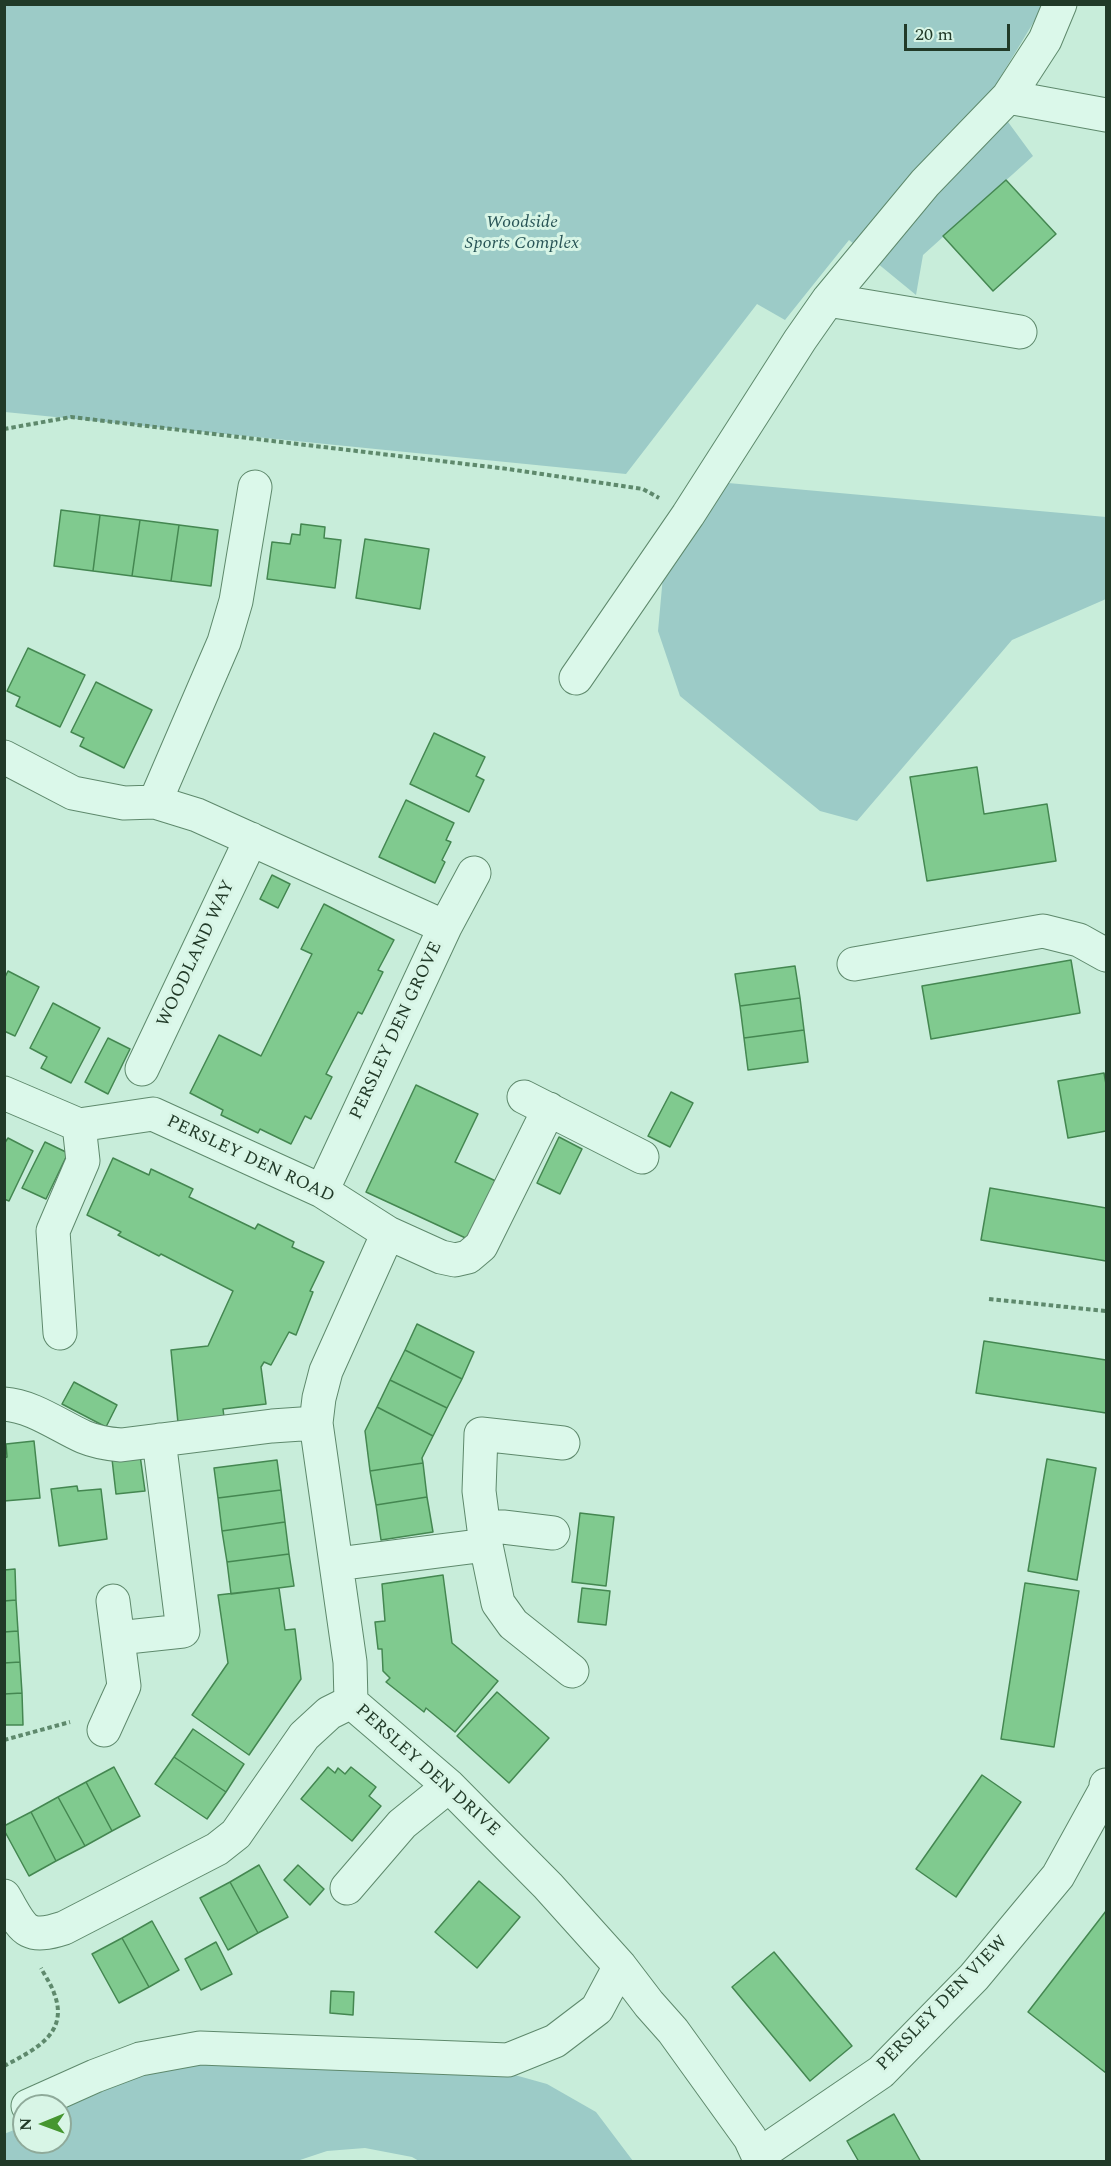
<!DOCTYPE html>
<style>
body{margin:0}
#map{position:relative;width:1111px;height:2166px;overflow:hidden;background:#c8edda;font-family:Spectral,serif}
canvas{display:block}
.frame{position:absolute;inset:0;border:6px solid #213a28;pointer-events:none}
.north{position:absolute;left:12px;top:2094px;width:60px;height:60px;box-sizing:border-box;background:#d8f5e6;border:2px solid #8faa9a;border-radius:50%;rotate:269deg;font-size:16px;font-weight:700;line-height:24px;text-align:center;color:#213a28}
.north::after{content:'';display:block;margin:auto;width:21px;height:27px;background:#469630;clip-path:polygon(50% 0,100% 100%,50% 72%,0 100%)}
.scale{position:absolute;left:904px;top:24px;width:106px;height:27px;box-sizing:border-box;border:3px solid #213a28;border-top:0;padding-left:8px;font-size:18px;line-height:21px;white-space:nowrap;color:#213a28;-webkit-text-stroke:4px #d8f5e6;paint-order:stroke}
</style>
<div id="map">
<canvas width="1111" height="2166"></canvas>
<div class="frame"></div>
<div class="north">N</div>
<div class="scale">20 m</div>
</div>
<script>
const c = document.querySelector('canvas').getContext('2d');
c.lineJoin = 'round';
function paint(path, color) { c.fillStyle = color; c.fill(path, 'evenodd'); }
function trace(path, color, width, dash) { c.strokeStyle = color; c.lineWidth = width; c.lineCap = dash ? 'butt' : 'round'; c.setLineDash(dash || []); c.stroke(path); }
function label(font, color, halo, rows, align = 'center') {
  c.font = font + ' Spectral,serif'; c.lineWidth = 6; c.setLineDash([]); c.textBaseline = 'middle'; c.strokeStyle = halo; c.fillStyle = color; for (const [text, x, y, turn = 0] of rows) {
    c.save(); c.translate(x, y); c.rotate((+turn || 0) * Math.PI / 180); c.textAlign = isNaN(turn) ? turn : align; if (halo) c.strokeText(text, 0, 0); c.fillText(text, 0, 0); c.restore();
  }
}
paint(new Path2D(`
 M4 5H1044L989 96 1033 156 923 255 916 295 849 240 785 320 757 304 626 474 5 412Z
 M717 482 1106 517V599L1012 640 857 821 820 811 680 696 658 631 664 565Z
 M205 2061 504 2072 547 2084 596 2112 633 2161H419L412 2157 365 2148 327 2151 294 2162H5L4 2134 24 2126V2142H60V2110L131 2079Z`), '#9ccbc7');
const building = new Path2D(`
 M1006 180 1056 234 993 291 943 236Z
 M61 510 100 515 93 571 54 566Z
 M100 515 140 520 132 576 93 571Z
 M140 520 179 525 171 581 132 576Z
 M301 524 325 527 324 538 341 540 335 588 267 579 272 542 290 544 292 534 300 535Z
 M179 525 218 530 211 586 171 581Z
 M365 539 429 549 420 609 356 598Z
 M28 648 85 675 60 727 16 706 20 697 7 691Z
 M96 682 152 710 124 768 80 746 84 738 71 732Z
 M434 733 485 757 476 776 484 780 469 812 410 784Z
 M977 767 984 814 1047 804 1056 861 927 881 910 777Z
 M406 800 454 823 446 840 451 842 442 860 445 862 435 883 379 857Z
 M272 875 290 884 278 908 260 899Z
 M324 904 394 940 378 970 383 972 362 1014 358 1012 326 1074 332 1077 311 1119 305 1116 291 1144 260 1129 258 1133 221 1115 223 1110 190 1093 219 1035 261 1056 312 954 301 949Z
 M1071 960 1080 1013 931 1039 922 986Z
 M795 966 800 998 740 1006 735 974Z
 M8 971 39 987 15 1036 4 1031V979Z
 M800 998 804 1030 744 1038 740 1006Z
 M53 1003 100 1028 71 1083 41 1068 47 1057 30 1048Z
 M804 1030 808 1062 748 1070 744 1038Z
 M108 1038 130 1049 108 1094 85 1082Z
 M1104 1073 1106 1084V1131L1068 1138 1058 1081Z
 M416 1085 478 1114 455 1162 500 1183 472 1241 366 1192Z
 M671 1092 693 1103 670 1147 648 1136Z
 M559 1137 582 1149 560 1194 537 1183Z
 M8 1138 33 1151 9 1201 4 1199V1144Z
 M45 1142 68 1153 46 1199 22 1188Z
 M113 1158 149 1175 151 1169 193 1189 189 1197 255 1229 258 1224 294 1242 292 1247 324 1262 310 1291 313 1292 296 1335 289 1332 271 1365 264 1362 261 1367 266 1404 223 1409 224 1417 178 1423 171 1350 208 1346 233 1291 161 1254 159 1256 118 1235 121 1232 87 1215Z
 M990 1188 1106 1208V1261L981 1240Z
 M417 1324 474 1352 462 1379 405 1350Z
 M984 1341 1106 1360V1413L976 1393Z
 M405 1350 462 1379 447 1408 390 1380Z
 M390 1380 447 1408 433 1436 377 1407Z
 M74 1382 117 1405 106 1427 62 1404Z
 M377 1407 433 1436 422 1458 423 1463 370 1471 365 1431Z
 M34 1441 40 1498 4 1501V1458L7 1457 6 1444Z
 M140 1455 145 1491 116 1494 112 1459Z
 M1047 1459 1096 1468 1077 1580 1028 1571Z
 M277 1460 281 1490 218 1498 214 1468Z
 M423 1463 427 1497 376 1505 370 1471Z
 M77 1486 78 1491 101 1489 107 1539 59 1546 51 1489Z
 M281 1490 285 1522 222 1531 218 1498Z
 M427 1497 433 1532 381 1540 376 1505Z
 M580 1513 614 1517 606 1586 572 1582Z
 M285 1522 289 1554 227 1562 222 1531Z
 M289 1554 294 1586 231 1594 227 1562Z
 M15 1569 16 1600 4 1601V1570Z
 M443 1575 452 1643 498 1681 455 1732 426 1708 424 1712 386 1682 390 1678 383 1671 382 1649H378L375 1622 385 1621 382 1584Z
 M1025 1583 1079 1591 1054 1747 1001 1739Z
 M279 1588 285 1630 295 1629 301 1679 249 1755 192 1715 228 1663 218 1595Z
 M582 1588 610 1591 606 1625 578 1622Z
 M16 1600 18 1631 4 1632V1601Z
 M18 1631 20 1662 4 1663V1632Z
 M20 1662 22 1693 4 1694V1663Z
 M497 1692 549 1738 509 1783 457 1736Z
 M22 1693 23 1725H4V1694Z
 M193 1729 244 1764 226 1792 174 1757Z
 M174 1757 226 1792 207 1819 155 1784Z
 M114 1767 140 1816 112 1831 86 1782Z
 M328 1767 335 1773 338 1768 345 1774 351 1767 376 1787 369 1796 381 1806 352 1841 301 1799Z
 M982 1775 1021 1802 956 1897 916 1869Z
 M86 1782 112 1831 85 1846 58 1797Z
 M58 1797 85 1846 56 1861 31 1812Z
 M31 1812 56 1861 29 1876 4 1830V1826Z
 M259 1865 288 1917 258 1933 230 1882Z
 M298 1865 324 1889 310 1905 284 1880Z
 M479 1881 520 1917 477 1968 435 1932Z
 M230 1882 258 1933 228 1950 200 1898Z
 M1106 1911V2073L1028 2012Z
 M152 1921 179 1970 149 1987 122 1938Z
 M122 1938 149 1987 119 2003 92 1954Z
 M216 1942 232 1974 201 1990 185 1959Z
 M774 1952 852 2046 810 2081 732 1987Z
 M331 1991 354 1992 353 2015 330 2013Z
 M894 2114 921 2162H859L847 2141Z`);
paint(building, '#80ca8f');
trace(building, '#448751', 1.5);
const minor = new Path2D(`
 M1008 97 1106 115
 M828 300 1020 332
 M576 678 688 515 800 340 828 300 925 183 1008 97 1045 40 1060 4
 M4 757 73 793 124 803 155 802 197 815 445 927
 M155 802 224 642 236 601 255 487
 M854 964 1043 931 1079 940 1106 955
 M142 1069 251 839
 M4 1093 79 1125 153 1114 322 1191 388 1233 441 1257 455 1260 468 1257 481 1246 549 1109
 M524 1097 642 1157
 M322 1191 445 927 474 873
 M388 1233 326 1371 319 1398 316 1423 350 1662 351 1702 449 1786 548 1886 620 1966 649 2004 673 2031 750 2138 761 2162
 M60 1333 53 1231 83 1161 79 1125
 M4 1404C33 1406 59 1426 84 1437 96 1442 108 1444 121 1445L272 1426 316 1423
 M563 1443 481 1434 479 1491 486 1545 498 1603 513 1624 572 1671
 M484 1527H503L553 1533
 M337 1564 486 1545
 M118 1638 183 1631 159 1440
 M104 1730 124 1686 113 1601
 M347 1888 402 1824 449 1786
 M4 1896C23 1928 24 1941 64 1928L217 1849 236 1834 304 1736 329 1713 351 1702
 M28 2106 95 2076 140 2059 200 2048 508 2060 555 2041 597 2009 620 1966
 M759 2155 881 2072 974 1977 1058 1876 1106 1789V1785`);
trace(minor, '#5e896c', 35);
trace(new Path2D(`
 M4 429 71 417 508 469 643 489 659 498
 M989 1299 1106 1311
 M4 1740 70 1722
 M4 2066C34 2050 70 2034 54 1993 51 1984 45 1976 41 1968`), '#5e896c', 4, [4.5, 3]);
trace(minor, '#dbf8ea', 33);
label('italic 18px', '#285456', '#d8f5e6', [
 ["Woodside",522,223],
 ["Sports Complex",522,244]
]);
label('18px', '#213a28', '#d8f5e6', [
 ["WOODLAND WAY",197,954,-65],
 ["PERSLEY DEN GROVE",397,1031,-65],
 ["PERSLEY DEN ROAD",250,1160,25],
 ["PERSLEY DEN DRIVE",427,1771,42],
 ["PERSLEY DEN VIEW",943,2004,-46]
]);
</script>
